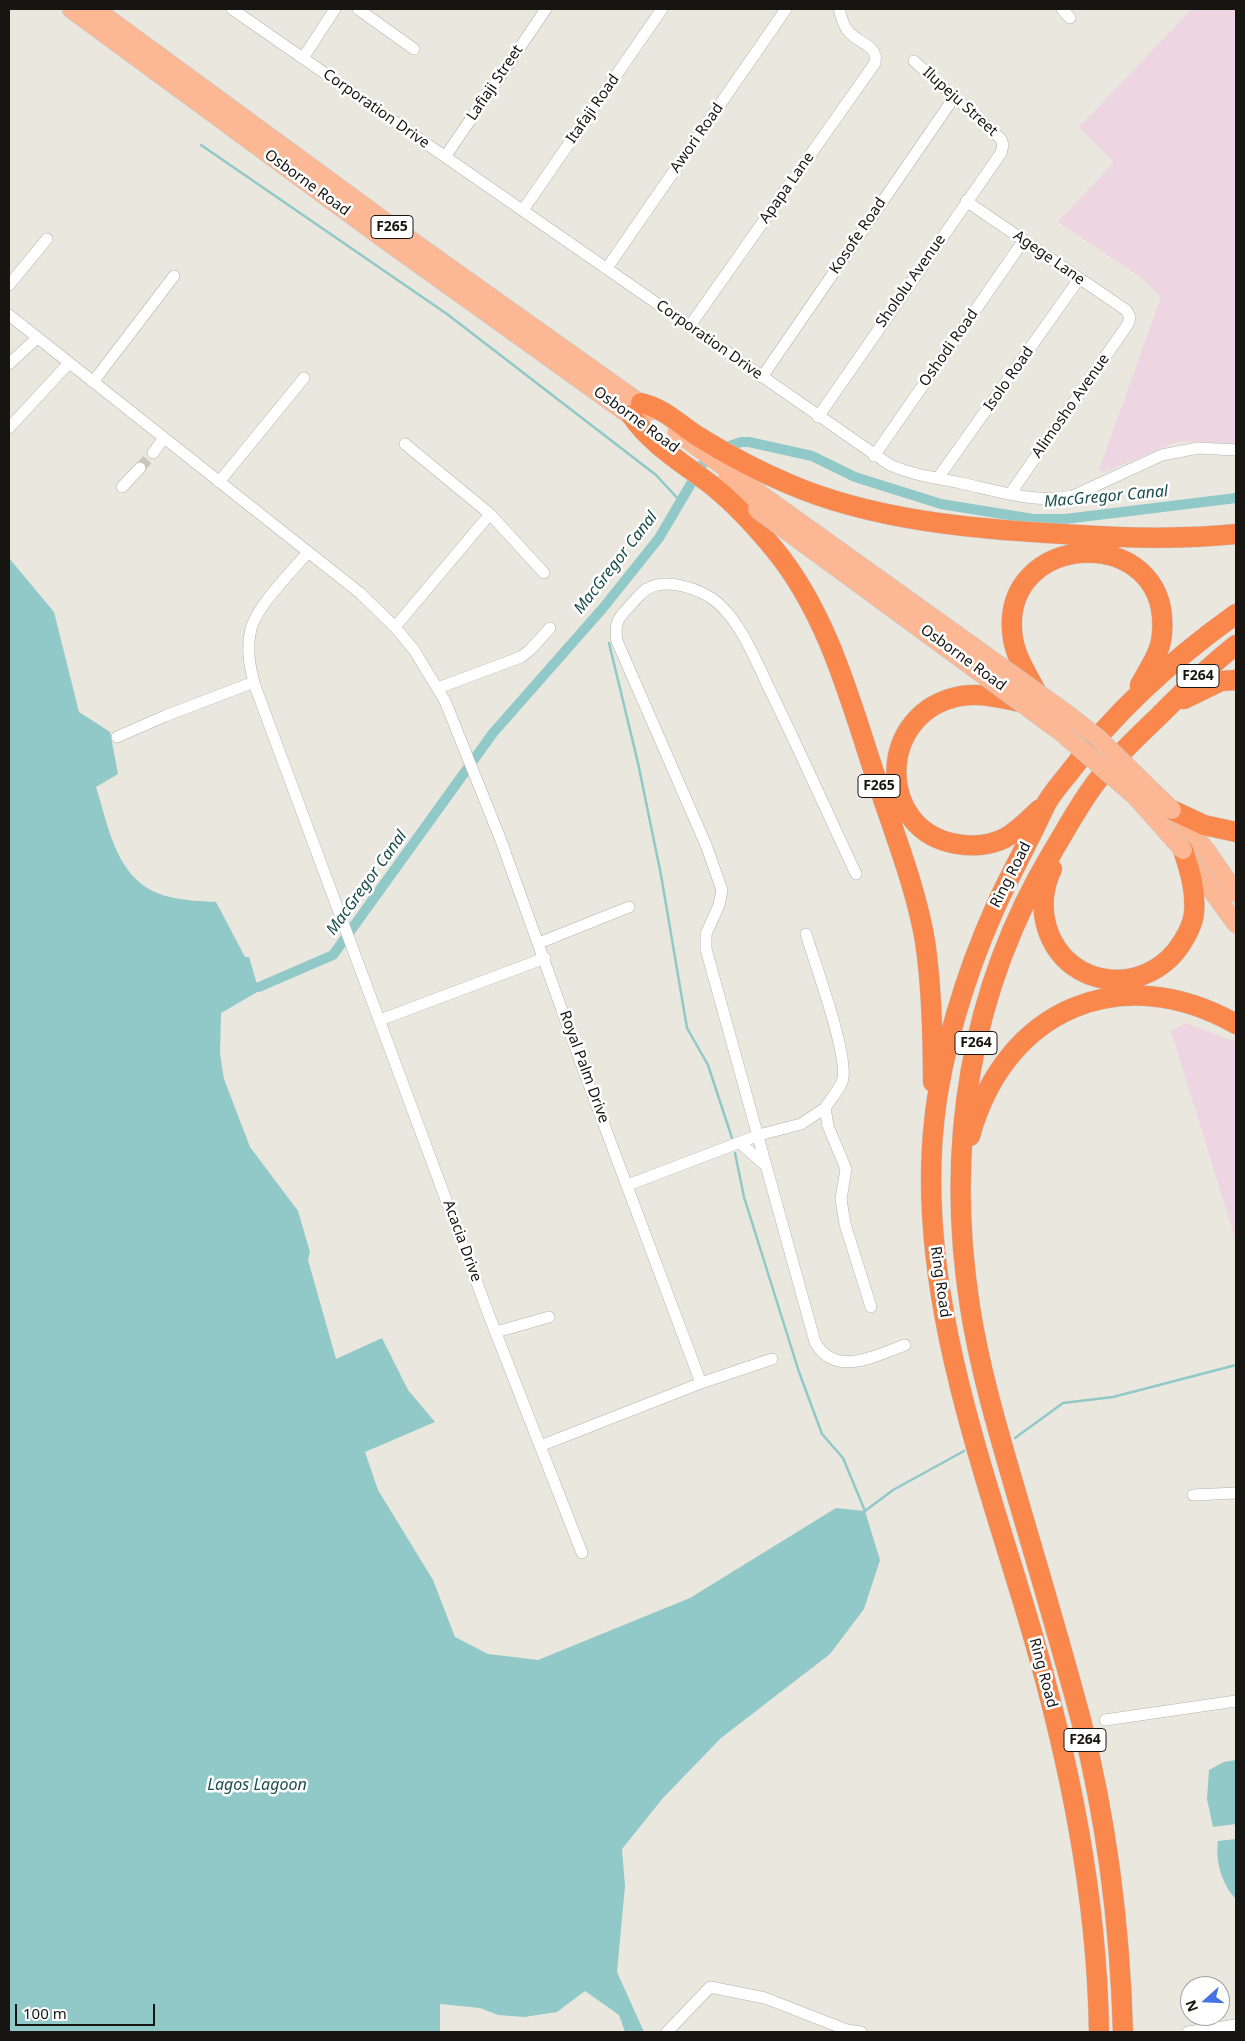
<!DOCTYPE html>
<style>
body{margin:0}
#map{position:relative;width:1245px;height:2041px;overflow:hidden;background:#e9e7de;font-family:"Noto Sans",sans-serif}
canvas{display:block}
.frame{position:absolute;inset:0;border:10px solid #161512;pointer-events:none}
.north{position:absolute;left:1180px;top:1976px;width:50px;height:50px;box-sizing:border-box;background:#fff;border:1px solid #a2a1a0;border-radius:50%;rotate:250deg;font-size:14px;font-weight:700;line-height:20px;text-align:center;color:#161512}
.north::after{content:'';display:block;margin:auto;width:18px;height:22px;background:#4772e4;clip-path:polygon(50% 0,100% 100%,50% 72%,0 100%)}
.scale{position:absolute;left:15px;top:2004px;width:140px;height:22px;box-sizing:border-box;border:2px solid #161512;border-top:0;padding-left:6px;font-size:15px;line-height:18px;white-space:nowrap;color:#161512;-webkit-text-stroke:4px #fff;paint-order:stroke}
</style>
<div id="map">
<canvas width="1245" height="2041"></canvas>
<div class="frame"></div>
<div class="north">N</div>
<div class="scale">100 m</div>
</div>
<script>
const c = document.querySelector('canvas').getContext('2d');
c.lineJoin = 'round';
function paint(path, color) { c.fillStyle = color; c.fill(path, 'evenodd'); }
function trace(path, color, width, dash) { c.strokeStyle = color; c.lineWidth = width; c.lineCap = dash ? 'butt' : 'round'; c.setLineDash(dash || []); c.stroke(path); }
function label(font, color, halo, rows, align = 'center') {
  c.font = font + ' "Noto Sans",sans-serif'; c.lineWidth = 5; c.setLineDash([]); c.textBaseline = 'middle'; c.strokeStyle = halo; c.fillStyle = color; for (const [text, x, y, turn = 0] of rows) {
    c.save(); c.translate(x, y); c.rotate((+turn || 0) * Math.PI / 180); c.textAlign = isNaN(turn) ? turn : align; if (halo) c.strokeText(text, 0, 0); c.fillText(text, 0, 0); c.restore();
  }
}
paint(new Path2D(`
 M1192 9H1236V444L1178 441 1105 472 1099 470 1161 297 1142 278 1058 222 1114 162 1079 127Z
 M1186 1023 1236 1042V1241L1171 1031Z`), '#edd5e1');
paint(new Path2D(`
 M9 558 54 612 79 712 110 732 118 774 96 787C110 831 117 885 170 897 185 901 201 901 216 902L245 957H249L259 991 221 1013 220 1054 224 1079 250 1147 298 1211 310 1252 308 1260 336 1359 382 1338 408 1390 435 1422 365 1452 378 1490 433 1580 455 1637 488 1654 538 1660 690 1598 836 1508 865 1511 880 1560 864 1609 830 1654 721 1738 663 1798 622 1849 625 1886 617 1972 644 2032H625L619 2015 585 1991 557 2012 524 2017 498 2015 480 2008 440 2004V2032H9Z
 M1236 1760V1824L1213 1827 1207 1799 1209 1770 1224 1762Z
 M1236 1839V1899C1222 1885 1215 1861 1218 1841Z`), '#91c8c8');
trace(new Path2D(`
 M201 145 447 314 656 475 681 502
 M609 643 638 763 661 875 687 1028 708 1065 732 1138
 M735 1153 744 1197 799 1372 822 1434 843 1458 865 1511 893 1490 964 1451
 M1015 1438 1063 1403 1113 1397 1236 1365`), '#91c8c8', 2.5);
trace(new Path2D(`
 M259 987 333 955 493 733 603 608 659 538 702 465 714 453 724 448 741 442H749L812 456 855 477 941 504 1033 519H1065L1236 498`), '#91c8c8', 10);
trace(new Path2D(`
 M140 468 153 453`), '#c9c8bf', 11, [11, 5.5]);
const minor = new Path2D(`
 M232 9 890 465C913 475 937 478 961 483 997 491 1036 504 1073 496L1162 455 1198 448 1236 450
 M358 9 414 49
 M1062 9 1070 18
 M303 58 335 9
 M445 157 546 9
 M966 201 1126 310 1130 317 1128 324 1010 494
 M523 210 662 9
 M607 268 786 9
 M9 285 47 239
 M9 315 360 593 395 627 414 650 445 701 500 838 585 1074 701 1383
 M689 327 875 63C879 45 857 43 848 31 843 25 841 17 839 9
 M9 364 37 338
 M762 377 955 96
 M93 382 174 276
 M818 417 1001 153 1003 145 1001 139 914 61
 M9 428 69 363
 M405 444 490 514 544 573
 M153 453 164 438
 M874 456 1024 240
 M938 478 1079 279
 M219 482 304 378
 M122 487 140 468
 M308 552C291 573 258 604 251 629 246 649 250 668 255 686L490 1318 582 1553
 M395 627 490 514
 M438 688 521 657 530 650 550 628
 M117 737 165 716 254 682
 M856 874C827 812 799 749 769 688 755 659 742 625 718 603 701 589 667 577 647 589 643 591 639 596 636 599 622 615 613 619 617 641L706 845 722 890 719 905 706 934V949L815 1342C835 1378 875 1356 905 1345
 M806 934C814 961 851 1061 842 1082 838 1091 830 1100 825 1108L828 1126 846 1169 841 1199 845 1224 871 1307
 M539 943 629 907
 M380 1020 545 958
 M740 1143 764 1164
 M628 1185 759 1135 801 1124 825 1108
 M496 1332 549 1317
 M540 1446 701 1383 772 1359
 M1193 1495 1236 1493
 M1105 1720 1236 1701
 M667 2032 710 1987 765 1998 847 2030 861 2032
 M1188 2032 1236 2025`);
const primary = new Path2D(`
 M71 9 384 239 642 424
 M95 9 402 234 651 411
 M677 432 763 496
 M723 484 757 509
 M1173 810 1206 850 1236 893
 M1186 855 1236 924`);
const motorway = new Path2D(`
 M641 403C664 408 680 425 699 437 728 455 758 471 789 484 872 520 973 529 1063 534 1120 538 1179 540 1236 534
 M631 415C651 445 686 465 714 487 737 506 757 528 775 550 830 617 852 708 879 787 896 838 916 889 925 941 932 988 933 1035 933 1082
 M1036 691C1027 674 1016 657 1013 639 996 529 1171 521 1162 633 1161 653 1149 668 1140 685
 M1184 699 1221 681 1236 680
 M1024 703C1003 698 982 693 961 696 876 711 875 831 957 844 973 847 991 845 1005 838 1018 831 1029 819 1040 809
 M1172 810 1204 825 1236 832
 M1052 869C1043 887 1041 909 1047 928 1067 992 1150 997 1183 941 1188 933 1193 923 1194 913 1196 891 1190 871 1183 850
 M970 1136C1005 1009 1121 959 1236 1024
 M1099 2032C1097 1895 1069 1760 1031 1629 984 1468 916 1293 934 1123 941 1053 966 973 995 908 1005 885 1018 862 1029 839 1035 828 1040 816 1046 804 1052 793 1061 783 1069 773 1115 711 1173 659 1236 614
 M1123 2032C1120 1927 1107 1822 1081 1720 1061 1645 1039 1571 1017 1496 999 1434 980 1371 970 1307 945 1147 969 991 1053 851 1067 828 1080 803 1097 781 1115 758 1137 737 1159 716 1184 691 1208 667 1236 645`);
trace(minor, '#b5b3ab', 12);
trace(primary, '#c7c7c6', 19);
trace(motorway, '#c7c7c6', 21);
trace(minor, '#fff', 11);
trace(primary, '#fcb794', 18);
trace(motorway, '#fa874c', 20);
const primaryBridge = new Path2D(`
 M763 496 1066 713 1098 738 1172 810
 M757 509 1061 732 1135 796 1183 850`);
trace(primaryBridge, '#c7c7c6', 19, []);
trace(primaryBridge, '#fcb794', 18);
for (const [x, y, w] of [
 [392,227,42],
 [1198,676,42],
 [879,786,42],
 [976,1043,42],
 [1085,1740,42]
]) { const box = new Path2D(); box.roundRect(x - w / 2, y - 11.5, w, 23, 4); c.fillStyle = '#fff'; c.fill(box); trace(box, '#161512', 1); }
label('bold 14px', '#161512', null, [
 ["F265",392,227],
 ["F264",1198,676],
 ["F265",879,786],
 ["F264",976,1043],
 ["F264",1085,1740]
]);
label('15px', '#161512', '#fff', [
 ["Lafiaji Street",495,83,-56],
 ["Ilupeju Street",960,102,42],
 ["Corporation Drive",376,109,35],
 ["Itafaji Road",593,109,-55],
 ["Awori Road",697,138,-55],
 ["Osborne Road",307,183,36],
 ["Apapa Lane",787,188,-55],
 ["Kosofe Road",858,236,-56],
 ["Agege Lane",1049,258,35],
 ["Shololu Avenue",911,281,-55],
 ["Corporation Drive",709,340,35],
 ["Oshodi Road",949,348,-55],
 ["Isolo Road",1009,379,-55],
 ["Alimosho Avenue",1071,406,-55],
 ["Osborne Road",636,420,36],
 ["Osborne Road",963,658,36],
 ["Ring Road",1011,875,-63],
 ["Royal Palm Drive",584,1067,70],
 ["Acacia Drive",462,1241,70],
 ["Ring Road",940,1282,82],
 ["Ring Road",1043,1673,75]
]);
label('italic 16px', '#1c4d4d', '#fff', [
 ["MacGregor Canal",1106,497,-5],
 ["MacGregor Canal",616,563,-52],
 ["MacGregor Canal",367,883,-54],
 ["Lagos Lagoon",257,1785]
]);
</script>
